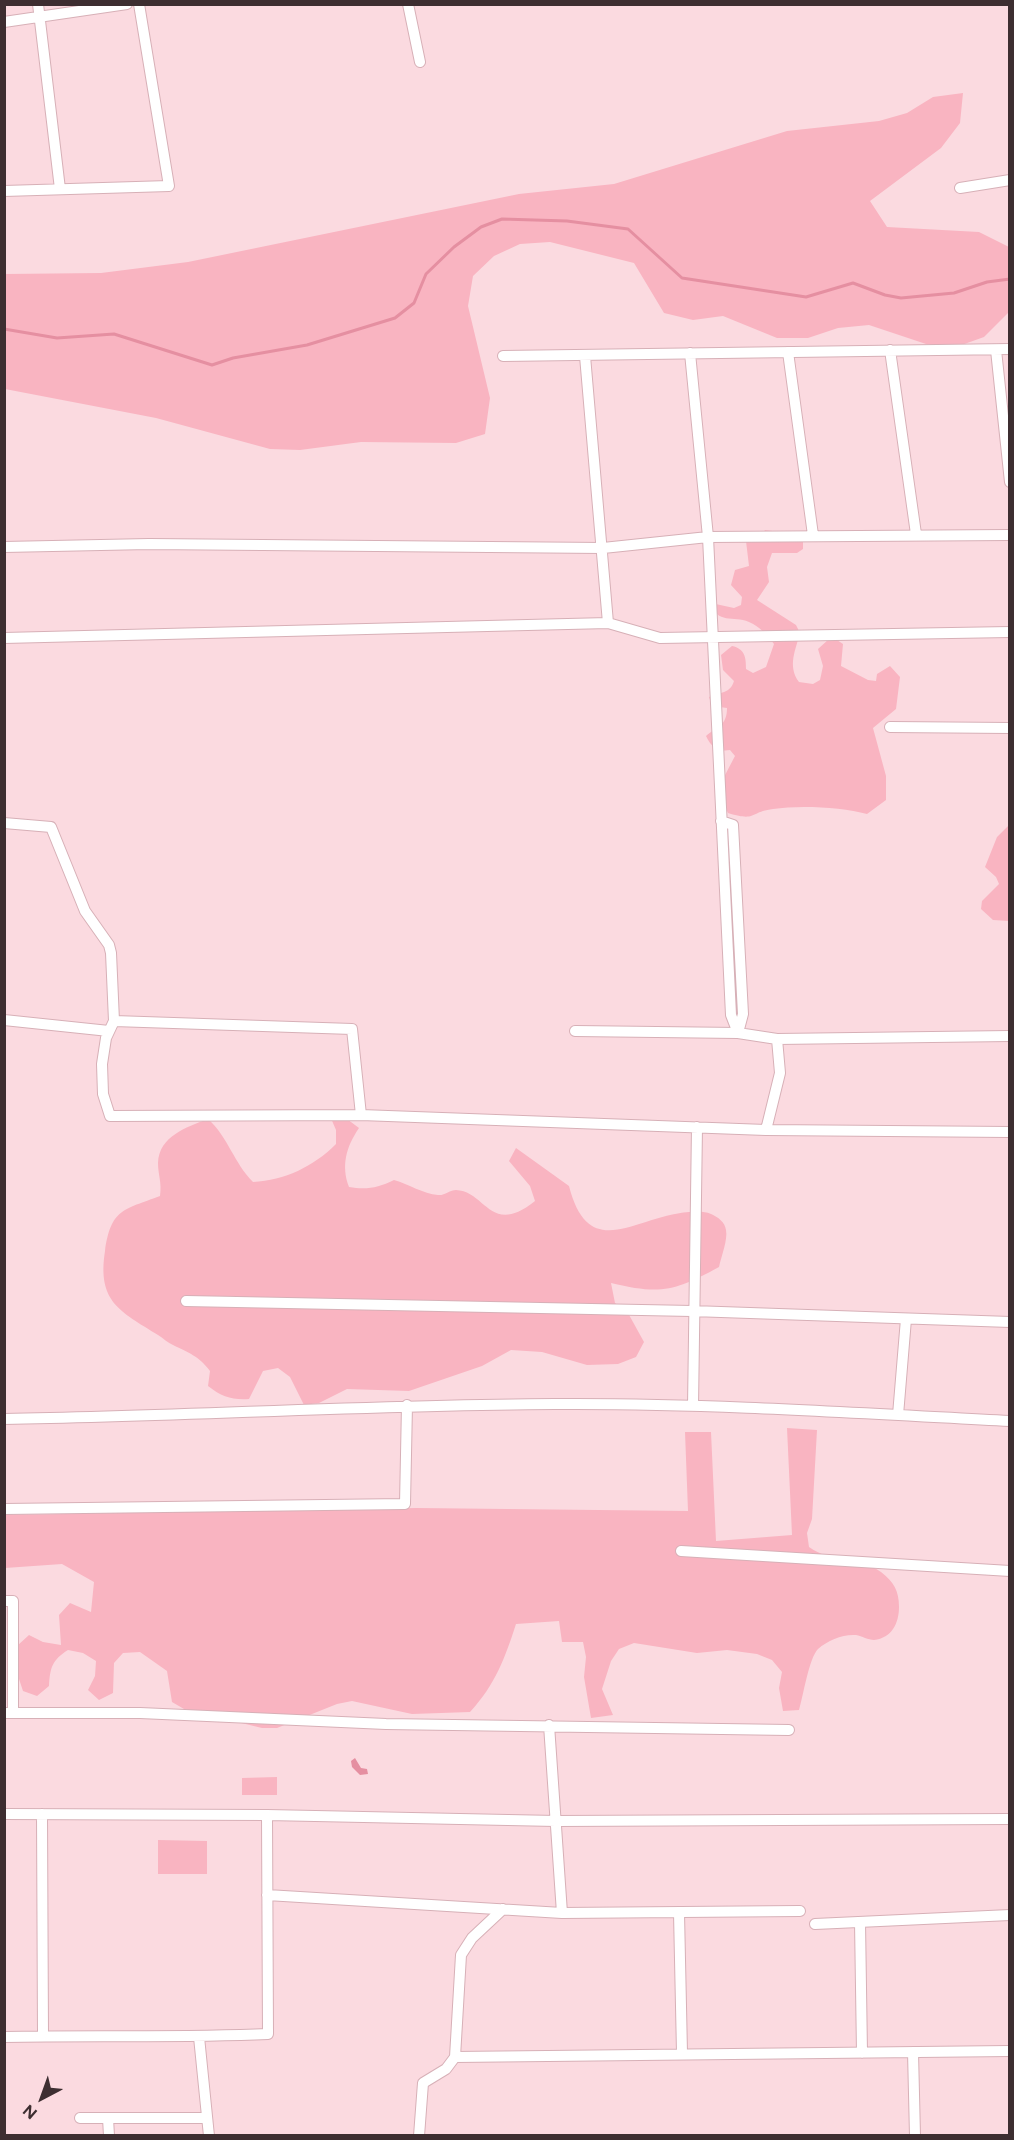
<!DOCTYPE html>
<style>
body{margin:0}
#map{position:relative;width:1014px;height:2140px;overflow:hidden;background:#fbdae0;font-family:Figtree,sans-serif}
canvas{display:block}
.frame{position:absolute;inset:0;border:6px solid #3d2e31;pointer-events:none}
.north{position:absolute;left:12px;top:2068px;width:60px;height:60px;-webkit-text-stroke:4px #fbdae0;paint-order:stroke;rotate:221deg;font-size:16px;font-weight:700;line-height:24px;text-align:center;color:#3d2e31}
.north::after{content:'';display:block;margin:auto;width:21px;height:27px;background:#3d2e31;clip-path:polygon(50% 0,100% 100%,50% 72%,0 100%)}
</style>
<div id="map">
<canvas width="1014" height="2140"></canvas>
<div class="frame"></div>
<div class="north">N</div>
</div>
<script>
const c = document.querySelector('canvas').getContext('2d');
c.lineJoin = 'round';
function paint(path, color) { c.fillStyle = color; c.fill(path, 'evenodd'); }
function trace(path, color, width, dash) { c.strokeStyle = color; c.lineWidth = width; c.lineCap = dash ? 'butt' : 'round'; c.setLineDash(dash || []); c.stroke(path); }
paint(new Path2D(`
 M963 93 960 123 941 148 870 201 887 227 979 232 1009 247V312L984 337 956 347 926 344 869 325 838 328 808 338H777L723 316 693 320 664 313 634 263 550 242 520 244 494 256 473 276 468 306 490 398 485 434 456 443 361 442 300 450 270 449 156 418 5 389V274L101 273 188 262 519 194 614 184 787 131 879 121 907 113 933 97Z
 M765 530 803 535V549L797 553H772L767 567 769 582 757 600 796 625 800 633C796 649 787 666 799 682L813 684 820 680 823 666 818 649 829 639 837 640 843 644 841 666 868 680 876 681 877 674 890 666 900 677 896 709 873 728 886 776V800L867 814C842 807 799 805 773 809 749 812 757 822 728 813L726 809 724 777 735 756 730 750C718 752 711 747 706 736 717 726 727 726 727 708L712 706 709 697C720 692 730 694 734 681L723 670 721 655 732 646C745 649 746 657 746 669L753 673 766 667 774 644C768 636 759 626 749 622 733 615 717 625 711 603L734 608 741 605 742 597 731 585 735 570 749 566 746 541 760 536Z
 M1009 825V921L993 920 981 909 982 901 999 884 996 877 985 867 997 837Z
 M730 884 741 1018 736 1020Z
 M330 1116 347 1119 359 1128C346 1147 341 1166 349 1187 366 1190 378 1188 394 1180 409 1184 423 1194 438 1195 444 1196 450 1190 456 1190 486 1191 490 1237 535 1201L530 1186 509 1161 516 1148 569 1186C589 1264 635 1216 689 1212 697 1212 704 1211 711 1214 718 1217 725 1222 726 1230 728 1240 721 1257 719 1267 675 1291 661 1295 611 1283L615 1303 628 1313 644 1342 636 1357 618 1364 587 1365 542 1352 511 1350 482 1366 409 1391 347 1389 319 1403 304 1405 290 1377 278 1368 263 1371 249 1399C232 1400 222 1397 208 1386L210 1371C199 1356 189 1353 173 1345 168 1343 163 1338 158 1335 120 1311 97 1302 105 1251 111 1209 123 1210 160 1196 162 1182 158 1175 158 1163 159 1136 187 1127 208 1119 228 1137 234 1163 253 1182 285 1180 313 1167 336 1144V1130Z
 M787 1428 817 1430 812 1519 807 1533 809 1547C831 1563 859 1556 881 1572 894 1582 899 1591 899 1607 899 1623 892 1638 874 1640 868 1640 862 1636 856 1635 843 1634 828 1640 818 1649 809 1658 803 1697 799 1710L783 1711 779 1688 782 1672 772 1660 757 1654 727 1650 697 1653 634 1643 619 1649 611 1661 602 1689 613 1715 591 1718 584 1677 586 1657 583 1642H562L559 1621 516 1624C505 1658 495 1685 470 1712L412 1714 352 1701 337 1704 277 1728H262L184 1709 172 1702 167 1671 140 1652 123 1653 114 1663 113 1693 99 1700 88 1690 95 1676 96 1661 83 1653 68 1650C52 1660 50 1668 49 1686L37 1696 23 1691 18 1676 17 1646 29 1635 43 1642 61 1645 59 1615 70 1603 91 1612 94 1582 62 1564 5 1568V1515L417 1508 688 1511 685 1432H711L716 1541 792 1535Z
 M277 1777V1795H242V1778Z
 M158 1840 207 1841V1874H158Z`), '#f9b4c1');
paint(new Path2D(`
 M355 1758 361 1768 367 1769 368 1774 360 1775 352 1767 351 1761Z`), '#e58fa1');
trace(new Path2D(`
 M4 329 57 338 114 334 212 365 233 358 307 345 395 318 414 303 426 274 454 247 481 227 502 219 567 221 628 229 682 278 806 297 853 283 885 295 901 298 954 293 987 282 1010 279`), '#e58fa1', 3);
const minor = new Path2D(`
 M38 4 60 189
 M408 4 420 62
 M4 22 127 4
 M960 188 1010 180
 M4 191 169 186 139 4
 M890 350 916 534
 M996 350 1010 482
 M788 352 813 535
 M690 353 708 537 731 1015 738 1033
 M503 356 1010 349
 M585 356 608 623
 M4 547 149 544 603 548 708 537 1010 535
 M4 638 608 623 660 638 1010 632
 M890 727 1010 728
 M721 821 733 825 743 1014 738 1033
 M4 823 51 827 85 911 109 945 111 953 114 1021 106 1038 102 1064 103 1094 110 1116 361 1115 766 1130 1010 1132
 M4 1020 109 1031
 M114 1021 352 1029 361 1115
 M575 1031 738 1033 777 1039 780 1073 766 1130
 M777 1039 1010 1036
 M186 1301 692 1311 1010 1322
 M693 1406 697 1127
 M898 1415 906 1319
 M4 1419C188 1416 371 1405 555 1404 706 1403 858 1413 1010 1421
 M4 1509 405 1504 407 1405
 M681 1551 1010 1571
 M4 1601H13V1713
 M4 1713H140L386 1724 789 1730
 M549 1725 562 1913
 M4 1814 267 1815 556 1821 1010 1819
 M42 1814 43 2036
 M267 1895 562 1913 800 1911
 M679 1913 682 2053
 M860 1922 862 2053
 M815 1924 1010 1915
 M4 2037C93 2035 181 2038 268 2034L267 1815
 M199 2037 209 2136
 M913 2052 915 2136
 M455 2057 1010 2051
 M80 2118H207
 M108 2118 109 2136
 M419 2136 423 2083 446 2069 455 2057 461 1955 472 1938 503 1909`);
trace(minor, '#d7b0b7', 12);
trace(minor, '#fff', 10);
</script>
